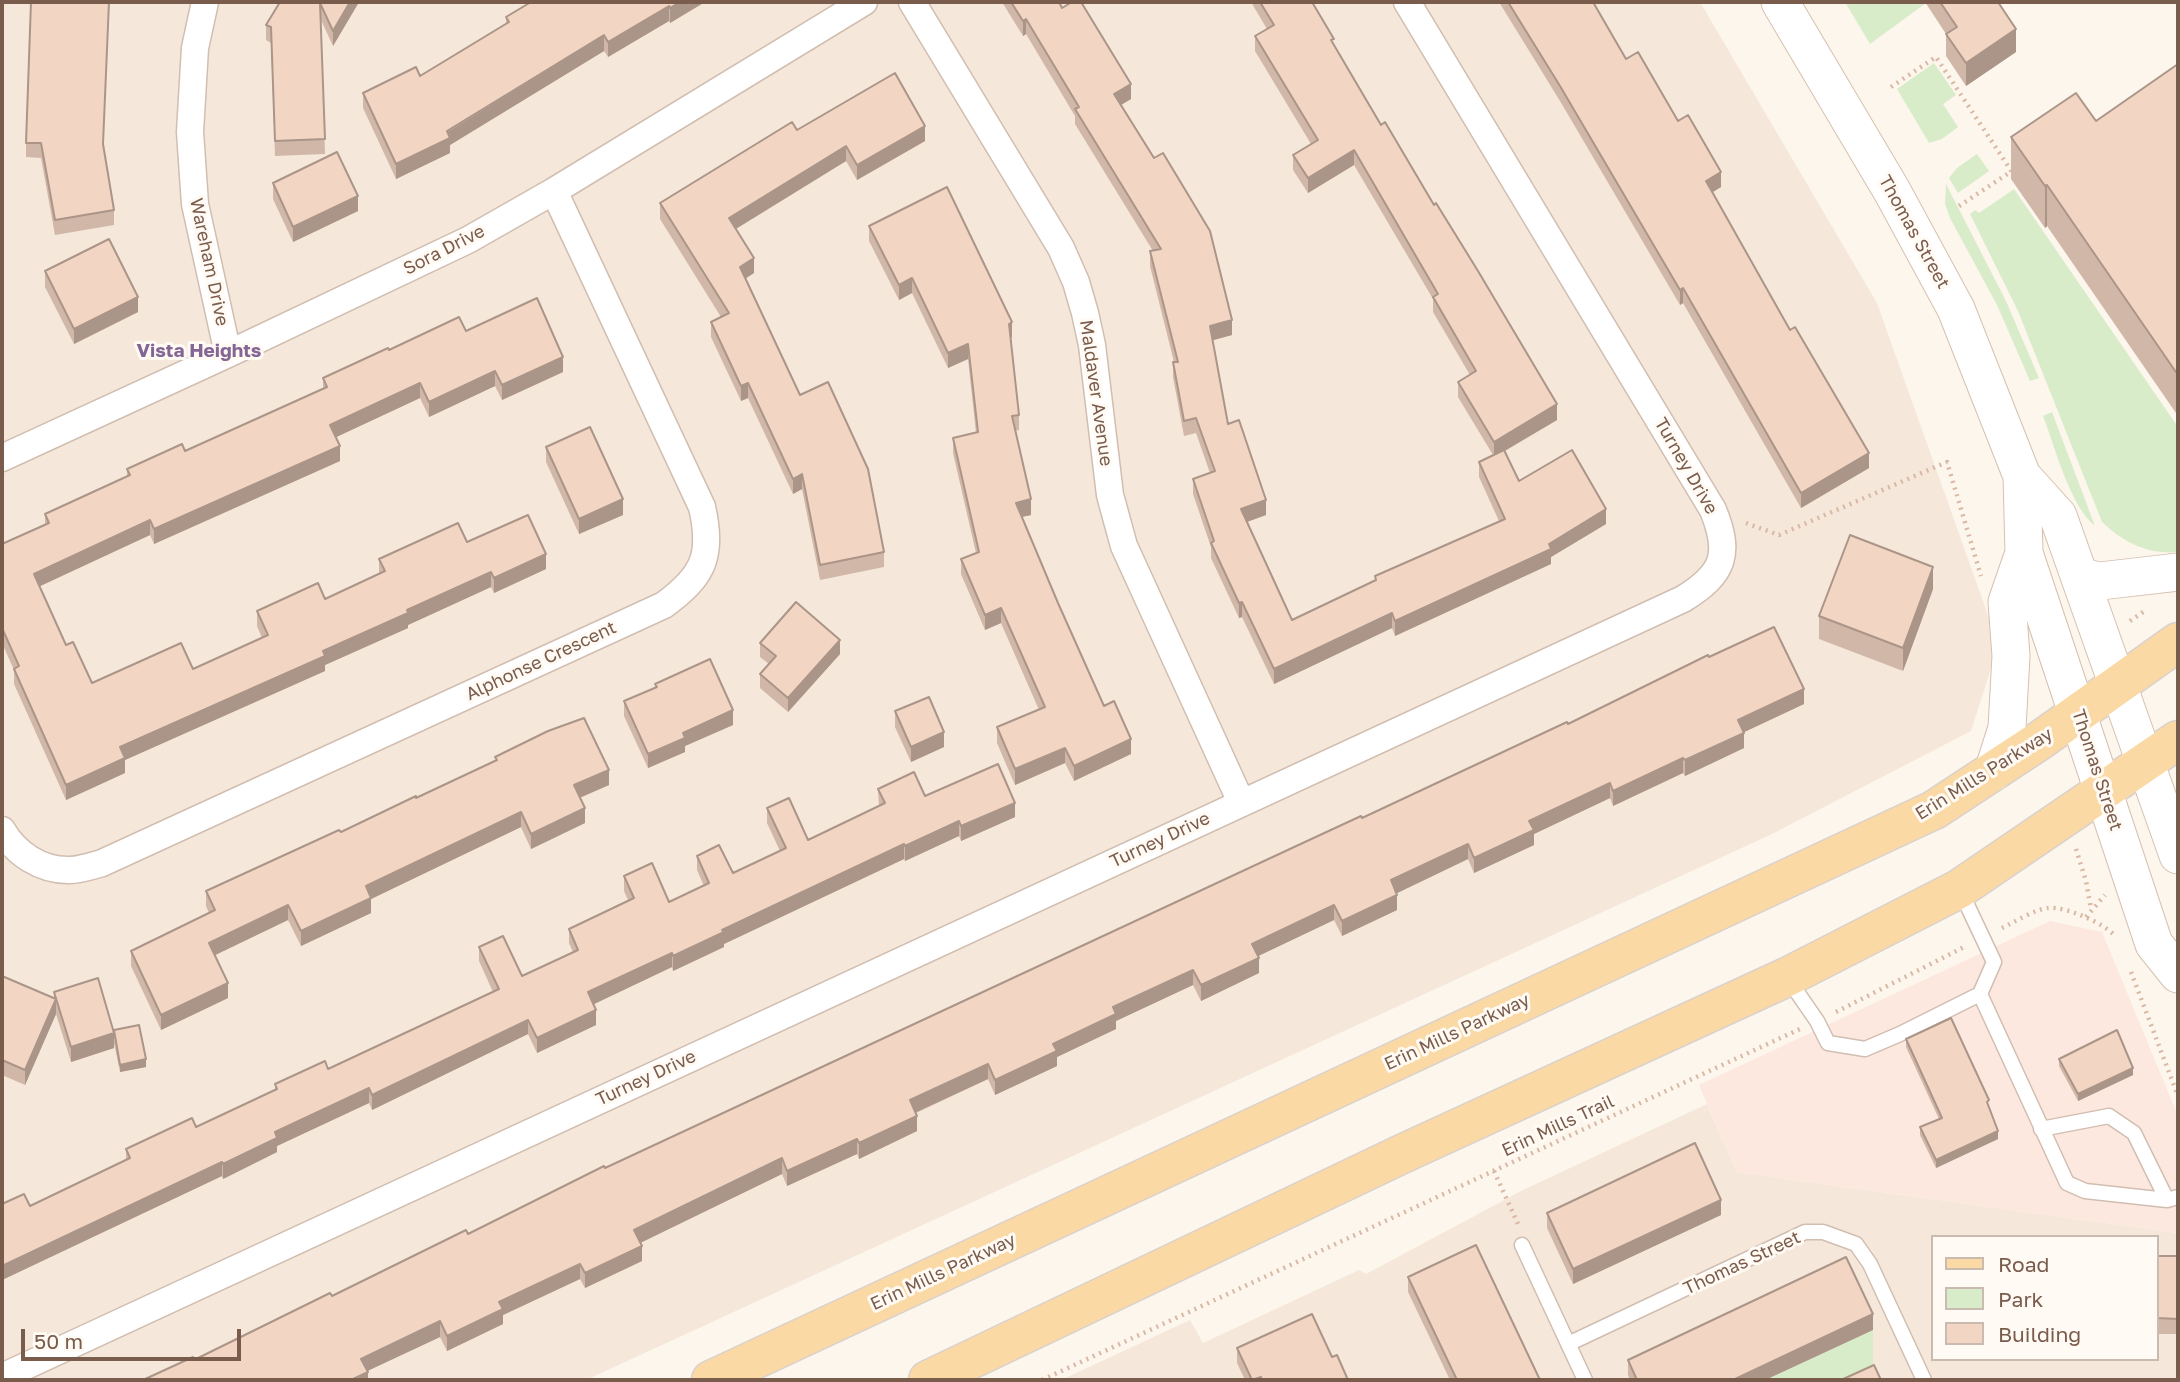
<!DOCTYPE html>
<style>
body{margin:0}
#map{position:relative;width:2180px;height:1382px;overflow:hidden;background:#fdf6ec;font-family:"Golos Text",sans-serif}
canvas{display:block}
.frame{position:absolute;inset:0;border:4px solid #7a5c4d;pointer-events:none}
.legend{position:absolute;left:1931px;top:1235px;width:228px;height:126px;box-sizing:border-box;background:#fffaf3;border:2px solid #cabbb1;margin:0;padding:9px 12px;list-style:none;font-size:21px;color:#7a5c4d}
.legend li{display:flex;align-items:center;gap:14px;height:35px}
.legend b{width:35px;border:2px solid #cabbb1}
.scale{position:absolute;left:21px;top:1329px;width:220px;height:32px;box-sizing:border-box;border:4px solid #7a5c4d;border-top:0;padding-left:9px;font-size:21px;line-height:24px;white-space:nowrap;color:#7a5c4d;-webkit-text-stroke:5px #fffaf3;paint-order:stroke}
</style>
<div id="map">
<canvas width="2180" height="1382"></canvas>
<div class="frame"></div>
<ul class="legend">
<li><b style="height:9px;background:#fbd9a5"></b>Road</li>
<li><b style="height:19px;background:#d8ecc9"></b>Park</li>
<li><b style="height:19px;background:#f3d5c3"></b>Building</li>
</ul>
<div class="scale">50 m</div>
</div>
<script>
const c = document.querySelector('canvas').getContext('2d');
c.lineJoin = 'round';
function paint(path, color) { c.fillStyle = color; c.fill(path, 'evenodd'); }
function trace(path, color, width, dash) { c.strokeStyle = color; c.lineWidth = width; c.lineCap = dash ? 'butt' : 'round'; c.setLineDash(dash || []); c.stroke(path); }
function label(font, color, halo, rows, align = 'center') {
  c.font = font + ' "Golos Text",sans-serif'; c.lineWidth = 6; c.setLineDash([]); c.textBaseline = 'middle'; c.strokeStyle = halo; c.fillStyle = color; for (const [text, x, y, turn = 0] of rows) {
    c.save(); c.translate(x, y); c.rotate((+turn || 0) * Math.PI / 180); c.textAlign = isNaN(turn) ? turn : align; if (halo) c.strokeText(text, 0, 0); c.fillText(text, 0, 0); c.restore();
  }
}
paint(new Path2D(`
 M2 2H1700L1877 303 1989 618 1995 656 1971 731 1770 835 586 1380H2Z
 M1707 1104 1737 1172 2178 1233V1380H1061L1190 1320 1203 1343 1359 1270 1366 1274 1523 1190ZM1933 1237H2157V1359H1933Z`), '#f5e8da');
paint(new Path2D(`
 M2050 921 2102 932 2178 1116V1233L1737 1172 1699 1085Z`), '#fde8e0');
paint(new Path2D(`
 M1845 2H1925L1926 3 1870 44Z
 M1934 63 1956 95 1943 104 1958 127 1942 139 1929 143 1897 89Z
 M1977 154 1989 171 1958 193 1949 178 1957 168Z
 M1946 184 2006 301 2039 378 2030 381 1997 305 1950 218 1945 204Z
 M2014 189 2178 427V552C2148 555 2123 542 2102 522L2018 311 1970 214 1975 210 1979 213Z
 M2052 412 2095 526C2070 506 2055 447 2043 416Z
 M1873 1330V1380H1765Z`), '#d8ecc9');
const lane = new Path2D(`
 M1788 979 1817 1021 1828 1043 1865 1049 1900 1034 1980 994 1994 962 1960 890
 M1980 994 2067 1183 2085 1191 2167 1200 2178 1197
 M2041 1129 2109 1116 2134 1133 2167 1200
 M1522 1245 1585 1380
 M1568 1344 1805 1232H1823L1856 1244 1870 1264 1924 1380`);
const street = new Path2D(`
 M205 2 195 48 190 132 195 204 228 354
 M912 2 1061 248 1076 282 1085 313 1092 345 1110 495 1124 546 1241 802
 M2 458 228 354 468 240 554 191 864 2
 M2 830C15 853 41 871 70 870 80 870 92 866 102 863L664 605C704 576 713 555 702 507L554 191
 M2 1377 1683 599C1724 574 1731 554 1713 510L1407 2`);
const secondary = new Path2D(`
 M1780 2 1892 191 1956 309 2022 476 2024 553 2154 944 2178 974
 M2022 476 2058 516 2178 855
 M2080 577 2100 581 2178 572
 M1993 772 2007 728 2011 656 2007 602 2024 553`);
const primary = new Path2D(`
 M711 1380 1934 810 2039 741 2178 642
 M928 1380 1402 1154 1787 977 1959 889 2178 740`);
trace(lane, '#d1beb0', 17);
trace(street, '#d1beb0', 29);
trace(secondary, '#d6c0b0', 39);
trace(primary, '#dad1cd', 41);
trace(new Path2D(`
 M1891 87 1936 57 2012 172
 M1959 206 2015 169
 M1746 523 1779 535 1947 462 1981 576
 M2130 621 2146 610
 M2076 849 2086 881 2091 909
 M2086 917 2105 895
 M2002 928C2014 922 2036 909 2048 908 2065 906 2104 923 2115 936
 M2131 972 2178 1096
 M1836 1012 1966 946
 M1494 1171 1518 1224
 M1042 1380 1800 1029`), '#d9b8a5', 4.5, [2, 5]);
trace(lane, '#fff', 14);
trace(street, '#fff', 26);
trace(secondary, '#fff', 37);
trace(primary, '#fbd9a5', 38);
paint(new Path2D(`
 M109 2 103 147 114 210V225L55 235 41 158 26 157V143Z
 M280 2H359L333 46 321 20 325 154 275 156 271 43 266 40V25Z
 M705 2 670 23 669 21 608 57 604 51 450 145V153L396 179 363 108V93L420 76 506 24V17Z
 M1002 2H1059L1131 99 1121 105 1232 335 1213 340 1228 424 1266 515 1247 522 1292 620 1375 581V576L1499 521 1479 477V462L1493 455 1458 397V382L1470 375 1433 312V299L1354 165 1308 193 1293 170V155L1311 144 1255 51V36L1267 29 1251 2H1312L1334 45 1557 420 1505 451 1519 481 1606 524 1551 557V564L1395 636 1392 628 1274 684 1242 617 1239 618 1211 558V547L1193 494V479L1210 473 1196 433 1184 436 1173 377V362H1174L1150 266V251H1153L1075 124V116L1026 34 1023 36Z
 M1499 2H1593L1626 59 1678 121 1721 187 1713 192 1790 330 1869 468 1801 508 1683 303 1680 305 1560 101Z
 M1925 2H1998L2016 52 1966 86 1946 56V34Z
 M2178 64V416L2047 226 2045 228 2011 179V137L2096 121Z
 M797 130 925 141 857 180 846 161 736 229 754 273 746 278 800 395 884 552V567L820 580 802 489 793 494 748 398 741 401 711 337V322L721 317 660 219V203Z
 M273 183 358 211 293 242 273 199Z
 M869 226 1012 337 1011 338 1019 415V430L1015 431 1031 515 1022 517 1058 603 1104 706 1131 754 1074 781 1065 763 1015 785 997 743V727L1039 710 1001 623 985 630 961 574V559L976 553 953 453V438L976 433 968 359 948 368 912 293 899 300 869 241Z
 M45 271 138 312 74 344 45 287Z
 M466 331 563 372 502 400 495 386 429 417 420 398 336 437 340 461 154 544 150 535 39 586 66 645 92 683 193 669 262 638 257 626V611L325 599 379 574V559L467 542 546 569 494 593 491 587 408 625V628L325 665V671L125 760V773L66 800 14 684V670L2 643V544L45 525V514L127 476V469L185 451 323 388V378L389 350Z
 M546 447 623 515 579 534 546 462Z
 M1933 589 1903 671 1819 639V616Z
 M760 643 840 654 788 712 760 688V674L769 664 760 657Z
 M1709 657 1804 704 1744 732V748L1685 776 1683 773 1613 806 1610 798 1534 834V845L1474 873 1468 859 1397 893V910L1342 936 1334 920 1258 956 1259 973 1201 1001 1193 985 1116 1021V1029L1057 1057V1066L995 1095 988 1079 916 1113 917 1131 859 1159 857 1154 787 1186 782 1174 640 1243 642 1261 585 1288 580 1279 503 1315V1324L447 1351 440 1337 367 1371 368 1380 194 1360 468 1234 605 1168 1568 724Z
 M655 684 733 725 685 746V752L648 768 624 716V701L655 688Z
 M895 711 944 747 911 762 895 727Z
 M495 757 609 785 580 798 585 823 531 849 521 827 371 899V913L301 946 288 920 215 955 228 998 161 1030 131 966V951L209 913 206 906V891L416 798 495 760Z
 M878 789 925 796 1015 817 961 841 959 836 905 861 904 859 724 944V947L673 971 672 967 593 1004 596 1025 537 1053 528 1034 372 1110 369 1103 277 1146V1152L223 1179 222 1176 2 1280V1204L30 1206 126 1161V1149L196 1127 275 1090V1084L328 1069 493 992 479 961V947L522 976 573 952 569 943V929L628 900 624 891V876L669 902 704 886 697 870V856L733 873 780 851 767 823V808L808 840 879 806Z
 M2 976 54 998V992L114 1030 146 1067 120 1072 114 1043V1048L71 1062 56 1014 25 1085 2 1075Z
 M1906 1039 1989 1108 1998 1139 1936 1168 1920 1135V1127L1939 1119 1906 1047Z
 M2059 1059 2133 1075 2078 1101 2059 1066Z
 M1547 1213 1721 1215 1573 1284 1547 1228Z
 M2157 1256H2178V1334H2157Z
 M1408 1277 1540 1380H1450L1408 1292Z
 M1873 1330 1765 1380H1630L1628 1375V1360Z
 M1237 1348 1332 1357 1348 1380H1245L1237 1363Z`), '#d1b7a8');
paint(new Path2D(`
 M350 2H359L333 46V31Z
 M680 2H705L670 23V8Z
 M669 6V21L608 57V42Z
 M1026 19V34L1023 36V21Z
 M2016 29V52L1966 86V63Z
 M604 35V51L450 145V153L396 179V164Z
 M1131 84V99L1114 109V94Z
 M925 126V141L857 180V165Z
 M846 146V161L729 233V218Z
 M1354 150V165L1308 193V178Z
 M1721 172V187L1706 196V181Z
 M2047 185V226L2045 228V186Z
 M358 196V211L293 242V227Z
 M754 258V273L740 282V267Z
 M912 278V293L899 300V285Z
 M1683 288V303L1680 305V290Z
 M138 297V312L74 344V329Z
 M1232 320V335L1210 341V326Z
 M1012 322V337L1009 339V324Z
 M968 344V359L948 368V353Z
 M563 357V372L502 400V385Z
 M495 371V386L429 417V402Z
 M420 383V398L330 440V425Z
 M748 383V398L741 401V386Z
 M1557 404V420L1494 457V442Z
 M340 446V461L154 544V529Z
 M1869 453V468L1801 508V493Z
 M802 474V489L793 494V479Z
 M623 499V515L579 534V519Z
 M1031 499V515L1016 518V503Z
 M1266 500V515L1241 524V509Z
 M1606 509V524L1551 557V564L1395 636V621L1549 544Z
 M150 520V535L34 589V574Z
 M546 554V569L494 593V578Z
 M1933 567V589L1903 671V648Z
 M491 572V587L408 625V628L325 665V671L125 760V773L66 800V785L120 747 407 610Z
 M1242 602V617L1239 618V603Z
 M1001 608V623L985 630V615Z
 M1392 613V628L1274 684V669Z
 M840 640V654L788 712V698Z
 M1804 689V704L1738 735V720Z
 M733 710V725L685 746V752L648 768V754L683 733Z
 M944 732V747L911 762V747Z
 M1744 733V748L1685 776V760Z
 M1131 739V754L1074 781V766Z
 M1065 748V763L1015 785V769Z
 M1683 758V773L1613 806V791Z
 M609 770V785L574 800V785Z
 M1610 783V798L1534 834V845L1474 873V858L1529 821Z
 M1015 803V817L961 841V826Z
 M585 808V823L531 849V834Z
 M521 812V827L371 899V913L301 946V931L366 886Z
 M959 821V836L905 861V846Z
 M904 844V859L724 944V947L673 971V956L722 930Z
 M1468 844V859L1391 896V880Z
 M1397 895V910L1342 936V921Z
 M288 905V920L209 958V943Z
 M1334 905V920L1252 959V944Z
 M672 953V967L588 1007V992Z
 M1259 958V973L1201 1001V985Z
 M1193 970V985L1116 1021V1029L1057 1057V1066L995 1095V1080L1113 1007Z
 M228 983V998L161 1030V1015Z
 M56 999V1014L25 1085V1070Z
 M596 1010V1025L537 1053V1038Z
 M528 1020V1034L372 1110V1095Z
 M114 1033V1048L71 1062V1047Z
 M146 1059V1067L120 1072V1065Z
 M988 1064V1079L910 1115V1100Z
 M2133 1068V1075L2078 1101V1094Z
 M369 1088V1103L277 1146V1152L223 1179V1164L275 1132Z
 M917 1116V1131L859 1159V1143Z
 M1998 1131V1139L1936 1168V1160Z
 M857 1139V1154L787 1186V1171Z
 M782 1158V1174L634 1246V1230Z
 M222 1162V1176L2 1280V1266Z
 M1721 1200V1215L1573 1284V1269Z
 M642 1246V1261L585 1288V1273Z
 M580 1264V1279L503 1315V1324L447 1351V1336L499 1302Z
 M1873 1314V1330L1765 1380H1733Z
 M440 1321V1337L361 1374V1359Z
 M368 1372V1380H351Z`), '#aa9588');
const building = new Path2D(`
 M31 2H109L103 144 114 210 55 220 41 143H26Z
 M280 2H350L333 31 320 3 325 139 275 141 271 27 266 25Z
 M531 2H680L670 8 669 6 608 42 604 35 447 131 450 138 396 164 363 93 416 67 420 76 509 22 506 17Z
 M1011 2H1059L1062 8 1072 2H1081L1131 84 1114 94 1154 158 1163 153 1210 231 1232 320 1210 326 1228 424 1239 420 1266 500 1241 509 1292 620 1376 580 1375 576 1505 519 1479 462 1504 450 1519 481 1572 450 1606 509 1549 544 1551 549 1395 621 1392 613 1274 669 1242 602 1239 603 1211 543 1214 541 1193 479 1215 471 1196 418 1184 421 1173 362H1178L1150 251 1161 249 1075 109 1079 107 1026 19 1023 21Z
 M1260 2H1312L1334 39 1331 40 1381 125 1385 122 1434 205 1436 203 1478 271 1557 404 1494 442 1458 382 1476 371 1433 297 1438 294 1354 150 1308 178 1293 155 1318 140 1255 36 1274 25Z
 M1508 2H1593L1626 59 1638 52 1678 121 1688 115 1721 172 1706 181 1790 330 1795 327 1869 453 1801 493 1683 288 1680 290 1560 86Z
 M1940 2H1998L2016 29 1966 63 1946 34 1957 27Z
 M2178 64V375L2047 185 2045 186 2011 137 2076 93 2096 121Z
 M895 73 925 126 857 165 846 146 729 218 754 258 740 267 800 395 828 382 868 469 884 552 820 565 802 474 793 479 748 383 741 386 711 322 729 313 660 203 792 122 797 130Z
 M337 152 358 196 293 227 273 183Z
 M947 187 1012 322 1009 324 1019 415 1012 416 1031 499 1016 503 1058 603 1104 706 1114 701 1131 739 1074 766 1065 748 1015 769 997 727 1045 707 1001 608 985 615 961 559 979 552 953 438 978 432 968 344 948 353 912 278 899 285 869 226Z
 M109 239 138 297 74 329 45 271Z
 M537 298 563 357 502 385 495 371 429 402 420 383 330 425 340 446 154 529 150 520 34 574 66 645 73 642 92 683 181 643 193 669 268 635 257 611 318 583 325 599 385 571 379 559 458 523 467 542 528 515 546 554 494 578 491 572 407 610 408 613 323 651 325 656 120 747 125 758 66 785 14 669 19 666 2 628V544L49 523 45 514 130 475 127 469 182 444 185 451 327 387 323 378 388 348 389 350 459 317 466 331Z
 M590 427 623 499 579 519 546 447Z
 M1850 535 1933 567 1903 648 1819 616Z
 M796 602 840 640 788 698 760 674 776 656 760 643Z
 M1774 627 1804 689 1738 720 1744 733 1685 760 1683 758 1613 791 1610 783 1529 821 1534 830 1474 858 1468 844 1391 880 1397 895 1342 921 1334 905 1252 944 1259 958 1201 985 1193 970 1113 1007 1116 1014 1053 1044 1057 1051 995 1080 988 1064 910 1100 917 1116 859 1143 857 1139 787 1171 782 1158 634 1230 642 1246 585 1273 580 1264 499 1302 503 1309 447 1336 440 1321 361 1359 368 1372 351 1380H143L193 1357 194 1360 330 1293 332 1296 466 1230 468 1234 604 1166 605 1168 1292 848 1361 816 1362 818 1567 722 1568 724 1708 655 1709 657Z
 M710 659 733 710 683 733 685 738 648 754 624 701 657 687 655 684Z
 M929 697 944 732 911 747 895 711Z
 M584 718 609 770 574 785 585 808 531 834 521 812 366 886 371 898 301 931 288 905 209 943 228 983 161 1015 131 951 215 910 206 891 339 830 341 832 416 796V798L497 760 495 757 548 731Z
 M998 764 1015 803 961 826 959 821 905 846 904 844 722 930 724 932 673 956 672 953 588 992 596 1010 537 1038 528 1020 372 1095 369 1088 275 1132 277 1138 223 1164 222 1162 2 1266V1204L24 1194 30 1206 130 1158 126 1149 192 1118 196 1127 277 1089 275 1084 325 1061 328 1069 499 989 479 947 503 936 522 976 578 950 569 929 634 898 624 876 652 863 669 902 709 883 697 856 719 845 733 873 786 848 767 808 789 798 808 840 885 803 878 789 914 772 925 796Z
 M2 976 56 999 25 1070 2 1060Z
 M98 978 114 1033 71 1047 54 992Z
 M1951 1018 1989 1100 1987 1102 1998 1131 1936 1160 1920 1127 1942 1118 1906 1039Z
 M139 1025 146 1059 120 1065 114 1030Z
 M2117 1030 2133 1068 2078 1094 2059 1059Z
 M1695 1143 1721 1200 1573 1269 1547 1213Z
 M1476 1245 1540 1380H1457L1408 1277Z
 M2157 1256H2178V1319L2157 1318Z
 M1846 1257 1873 1314 1733 1380H1637L1628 1360Z
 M1312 1314 1332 1357 1337 1355 1348 1380H1262L1261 1377 1252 1380 1237 1348Z
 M1874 1365 1881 1380H1841Z`);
paint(building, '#f3d5c3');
trace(building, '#aa9588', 2);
label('18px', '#7a5c4d', '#fffaf3', [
 ["Thomas Street",1914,232,61],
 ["Sora Drive",444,250,-27],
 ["Wareham Drive",209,262,78],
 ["Maldaver Avenue",1096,393,82],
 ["Turney Drive",1686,466,60],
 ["Alphonse Crescent",541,661,-25],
 ["Thomas Street",2097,770,72],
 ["Erin Mills Parkway",1984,774,-32],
 ["Turney Drive",1160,840,-25],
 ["Erin Mills Parkway",1457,1032,-25],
 ["Turney Drive",646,1078,-25],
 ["Erin Mills Trail",1558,1126,-25],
 ["Thomas Street",1742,1263,-25],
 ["Erin Mills Parkway",943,1272,-25]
]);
label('bold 19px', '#846695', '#fffaf3', [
 ["Vista Heights",199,351]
]);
</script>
